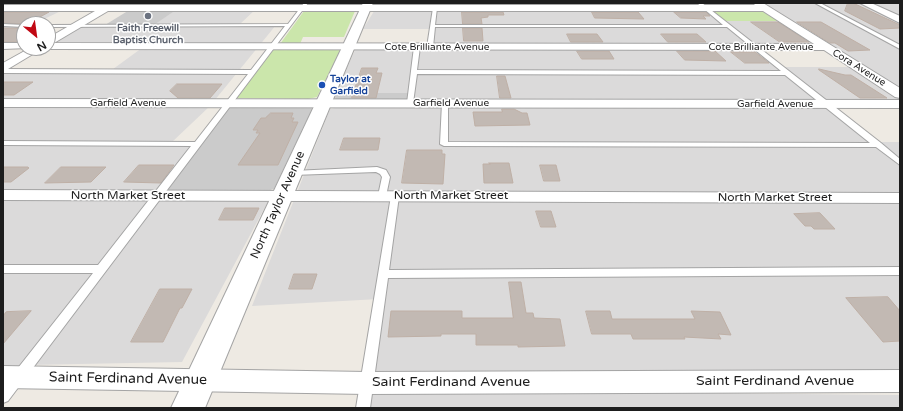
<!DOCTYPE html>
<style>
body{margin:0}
#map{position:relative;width:903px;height:411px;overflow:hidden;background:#eeeae3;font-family:"Varela Round",sans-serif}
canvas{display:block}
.frame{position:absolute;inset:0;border:4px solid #1d1d1d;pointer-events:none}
.north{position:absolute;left:16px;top:16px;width:40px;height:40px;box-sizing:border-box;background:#fff;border:1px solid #a5a5a5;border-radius:50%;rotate:151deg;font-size:11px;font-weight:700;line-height:16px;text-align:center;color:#1d1d1d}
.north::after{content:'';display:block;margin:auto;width:14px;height:18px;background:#c10813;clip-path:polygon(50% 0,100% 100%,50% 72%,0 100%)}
</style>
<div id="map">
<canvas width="903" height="411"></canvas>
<div class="frame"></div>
<div class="north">N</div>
</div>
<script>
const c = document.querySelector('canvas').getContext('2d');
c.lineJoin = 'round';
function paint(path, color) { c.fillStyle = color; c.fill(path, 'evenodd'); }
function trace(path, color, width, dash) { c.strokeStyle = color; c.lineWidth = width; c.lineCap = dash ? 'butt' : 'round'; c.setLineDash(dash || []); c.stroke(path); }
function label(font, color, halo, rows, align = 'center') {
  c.font = font + ' "Varela Round",sans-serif'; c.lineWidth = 3; c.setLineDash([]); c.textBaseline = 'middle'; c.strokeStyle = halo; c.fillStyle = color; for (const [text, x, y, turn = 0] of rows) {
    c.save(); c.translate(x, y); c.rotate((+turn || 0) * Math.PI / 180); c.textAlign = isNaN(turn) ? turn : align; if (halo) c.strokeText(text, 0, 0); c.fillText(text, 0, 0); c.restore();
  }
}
paint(new Path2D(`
 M178 3H233L257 8 239 25H276L210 106 171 143 197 144 271 196 182 362 27 365 3 397V73L109 72 146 45 55 43 83 26H152L180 7 173 6Z
 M455 3H753L758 6 721 21H781L817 44 750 45 778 67H851L900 97V101H819L872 142H900V381L367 383 379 299 252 306 330 109 409 93H336L355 50 432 48 435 29H363L376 8H454Z
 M762 3H900V89Z
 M3 8H67L34 24H24V29L3 39Z
 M372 390 900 395V408H369Z`), '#dbdada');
paint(new Path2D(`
 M131 9 176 10 154 25H105Z
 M336 93H409L408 100 335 99Z
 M229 107H311L312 109 274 189 267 191H166Z`), '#cbcbcb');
paint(new Path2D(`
 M232 3H303L301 6H228Z
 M304 11H355L344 37H303L300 44H280Z
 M711 11H762L778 21H724Z
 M274 49H339L340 51 317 97 308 99 236 98Z`), '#cbe6ab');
const building = new Path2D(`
 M848 3H853L900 25V28L880 29 845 11Z
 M3 12H49L27 24 3 23Z
 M462 12H503L504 15H488V17L481 18 482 24H463Z
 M592 12H638L644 19 595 18Z
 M674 12H706L710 16H703L706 19 681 18Z
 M751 22H778L809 42H780Z
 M797 22H821L870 50 848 51 835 43H830Z
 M3 28H24V42H3Z
 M463 28H482L483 41H464Z
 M567 34H597L603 42H571Z
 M661 34H697L706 42H668Z
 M577 51H609L614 59H582Z
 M677 51H715L726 61 685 60Z
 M731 52H755L769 63H745Z
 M362 68H378L376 73H382L376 98H352Z
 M819 69 845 75H851L887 98H860L819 70Z
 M497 76H505L511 98H500Z
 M3 82H33L14 95H3Z
 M177 84H222L210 98H178L170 91Z
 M502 109H514L522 113H527L530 125 475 126 473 112H502Z
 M271 113H293L291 118H294L292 122H298L278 165H238L260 133H256L258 130H253L261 118H265Z
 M344 138H380L378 150H340Z
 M407 150H442V154H445L443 184 402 183Z
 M489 163H509L513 183H484L483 164H490Z
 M139 165H174L161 183 124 182Z
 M540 165H556L560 181H544Z
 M3 167H28L29 168 11 182H3Z
 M61 167H106L91 182 45 183Z
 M225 208H259L253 220H219Z
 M536 211H551L556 227H541Z
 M820 213 835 229H814L811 226H805L794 214Z
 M294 274H317L312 289H289Z
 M509 282H521L526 313H533L534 318 560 319 565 346 518 347V345H476V334H441V336L388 337 391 311H462V318H513Z
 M160 289H192L182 308H180L163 342H131Z
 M888 297 900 311V341L883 342 846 298Z
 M31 311 3 344V316L6 312Z
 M586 311H610L612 319H695L691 311 720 312 731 335 718 334 721 339 684 337 685 339H633L631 334H592Z`);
paint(building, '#c2b9b3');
trace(building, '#bfb0a6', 1);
const service = new Path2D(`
 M304 3H308L8 401 3 403V387L93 273H3V265H98L191 146 3 145V141L195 142 248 74 3 73V69L251 70 285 26 48 27V25L288 24Z
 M697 3H702L881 143 900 159V165L876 147 444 146 440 144 442 103 445 101 448 103V142L870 143 785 75 417 74 413 103 410 105 407 103 414 47 417 45 420 47 417 70 781 71 727 27H435L433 47 430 49 427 47 433 8 435 7 437 8 435 25H723Z
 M815 3H820L900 45V49Z
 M3 24 24 25V27L3 26Z
 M377 167 386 170 390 177 386 196 382 199 378 196 382 177 380 174 376 172 293 175 289 173 293 171Z
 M395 193 399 196 389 270 900 267V275L388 278 370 408H356L391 196Z`);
const minor = new Path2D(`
 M753 3H763L900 88V98L895 97 824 50 48 49 44 48H48V38L95 11H3V5H755ZM108 11H763L814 44 54 43Z
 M860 3H871L900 16V23Z
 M3 43H24V48H28L3 49Z
 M30 48H43L3 72V63Z
 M3 99 900 100V108L3 107Z
 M3 190 900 193V203L3 200Z
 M3 366 367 372 900 370V392L367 394 3 388Z`);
const tertiary = new Path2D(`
 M363 3H373L205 408H171Z`);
trace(service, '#a4a4a4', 2);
trace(minor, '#a4a4a4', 2);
trace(tertiary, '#a4a4a4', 2);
paint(service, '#fff');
paint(minor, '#fff');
paint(tertiary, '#fff');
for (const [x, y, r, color] of [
 [148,16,4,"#6b7280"],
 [322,85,4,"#1a4fb4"]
]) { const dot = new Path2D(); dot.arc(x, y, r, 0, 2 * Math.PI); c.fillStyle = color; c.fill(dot); trace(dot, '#fff', 1.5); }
label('bold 10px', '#5b616d', '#fff', [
 ["Faith Freewill",148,28],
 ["Baptist Church",148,40]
]);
label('10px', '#1d1d1d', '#fff', [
 ["Cote Brilliante Avenue",437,47],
 ["Cote Brilliante Avenue",761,47],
 ["Cora Avenue",859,68,32],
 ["Garfield Avenue",128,103],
 ["Garfield Avenue",451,103],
 ["Garfield Avenue",775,104]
]);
label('bold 10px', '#164399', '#fff', [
 ["Taylor at",330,79],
 ["Garfield",330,91]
], 'left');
label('12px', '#1d1d1d', '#fff', [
 ["North Market Street",128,196],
 ["North Market Street",451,196],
 ["North Market Street",775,198],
 ["North Taylor Avenue",278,205,-66]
]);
label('14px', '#1d1d1d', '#fff', [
 ["Saint Ferdinand Avenue",128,379,1],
 ["Saint Ferdinand Avenue",775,381],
 ["Saint Ferdinand Avenue",451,382]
]);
</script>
